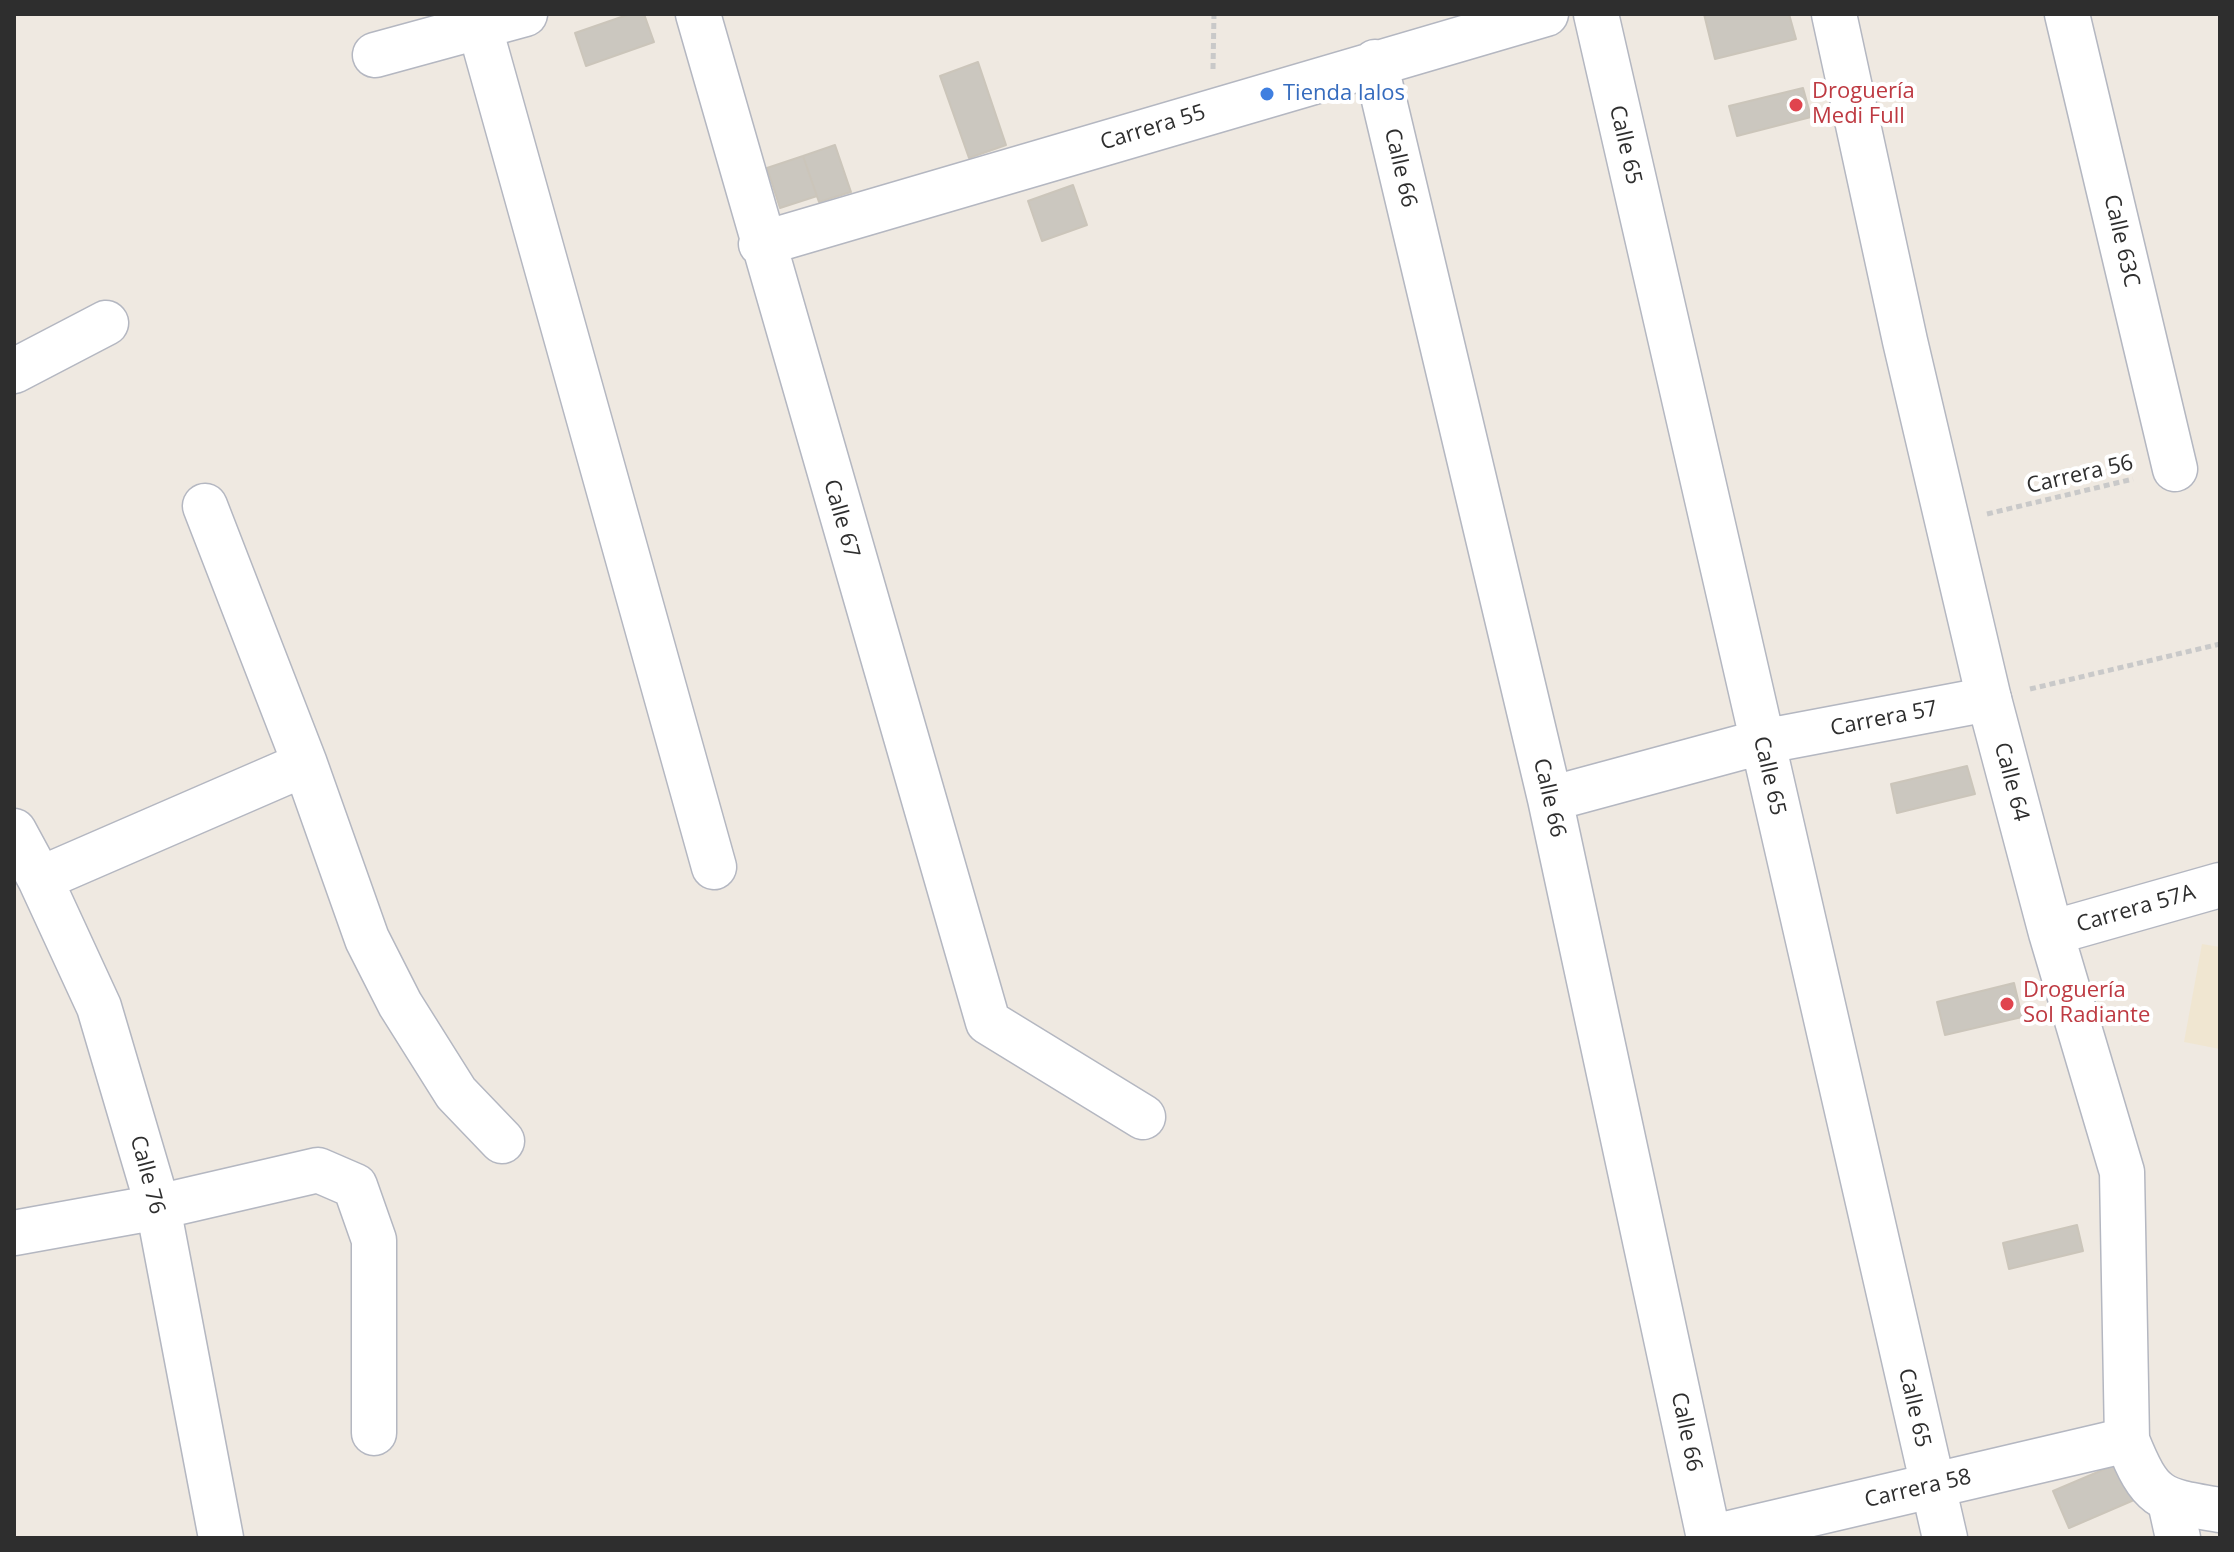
<!DOCTYPE html>
<meta charset="utf-8">
<style>
body{margin:0}
#map{position:relative;width:2234px;height:1552px;overflow:hidden;background:#efe9e1;font-family:"Open Sans",sans-serif}
canvas{display:block}
.frame{position:absolute;inset:0;border:16px solid #2e2e2e;pointer-events:none}
</style>
<div id="map">
<canvas width="2234" height="1552"></canvas>
<div class="frame"></div>
</div>
<script>
const c = document.querySelector('canvas').getContext('2d');
c.lineJoin = 'round';
function paint(path, color) { c.fillStyle = color; c.fill(path, 'evenodd'); }
function trace(path, color, width, dash) { c.strokeStyle = color; c.lineWidth = width; c.lineCap = dash ? 'butt' : 'round'; c.setLineDash(dash || []); c.stroke(path); }
function label(font, color, halo, rows, align = 'center') {
  c.font = font + ' "Open Sans",sans-serif'; c.lineWidth = 8; c.setLineDash([]); c.textBaseline = 'middle'; c.strokeStyle = halo; c.fillStyle = color; for (const [text, x, y, turn = 0] of rows) {
    c.save(); c.translate(x, y); c.rotate((+turn || 0) * Math.PI / 180); c.textAlign = isNaN(turn) ? turn : align; if (halo) c.strokeText(text, 0, 0); c.fillText(text, 0, 0); c.restore();
  }
}
paint(new Path2D(`
 M2202 944 2220 947V1049L2184 1042Z`), '#f0e6d1');
const building = new Path2D(`
 M630 14H644L654 42 586 66 575 33Z
 M1704 14H1789L1796 39 1715 59Z
 M978 62 1006 145 969 158 940 76Z
 M1803 88 1811 117 1737 136 1729 106Z
 M835 145 851 192 819 202 803 156Z
 M803 156 817 196 780 208 767 168Z
 M1073 185 1087 225 1042 241 1028 201Z
 M1967 766 1975 794 1897 813 1891 784Z
 M2014 983 2022 1017 1945 1035 1937 1002Z
 M2077 1225 2083 1251 2009 1269 2003 1243Z
 M2119 1463 2134 1500 2069 1528 2053 1491Z`);
paint(building, '#cbc7bf');
trace(building, '#cbc5ba', 2);
const minor = new Path2D(`
 M476 14 714 867
 M698 14 988 1022 1143 1117
 M1596 14 1945 1538
 M2067 14 2175 469
 M375 55 525 14
 M1375 62 1550 799 1709 1538
 M761 244 1546 14
 M14 371 106 323
 M205 506 305 764 367 939 400 1004 456 1093 502 1141
 M1550 799 1761 742 1989 699
 M14 831 40 879 99 1007 158 1207 221 1538
 M40 879 305 764
 M14 1233 158 1207 318 1170 355 1186 374 1240V1433
 M2170 1502 2178 1538
 M1709 1538 2127 1440`);
const tertiary = new Path2D(`
 M1834 14 1905 341 1989 699 2051 933 2122 1172 2127 1440C2151 1500 2159 1500 2220 1510
 M2051 933 2220 885`);
trace(minor, '#b4b7c1', 47);
trace(tertiary, '#b4b7c1', 47);
trace(new Path2D(`
 M1213 69 1214 14
 M1987 514 2133 479
 M2030 689 2220 644`), '#c9c9c9', 5, [6, 4]);
trace(minor, '#fff', 44);
trace(tertiary, '#fff', 44);
for (const [x, y, r, color] of [
 [1267,94,8,"#3f7fe0"],
 [1796,105,8,"#e0444e"],
 [2007,1004,8,"#e0444e"]
]) { const dot = new Path2D(); dot.arc(x, y, r, 0, 2 * Math.PI); c.fillStyle = color; c.fill(dot); trace(dot, '#fff', 3); }
label('22px', '#be3a42', '#fff', [
 ["Droguería",1812,92],
 ["Medi Full",1812,117],
 ["Droguería",2023,991],
 ["Sol Radiante",2023,1016]
], 'left');
label('22px', '#366cbe', '#fff', [
 ["Tienda lalos",1283,94]
], 'left');
label('22px', '#2e2e2e', '#fff', [
 ["Carrera 55",1153,128,-17],
 ["Calle 65",1625,145,77],
 ["Calle 66",1400,168,77],
 ["Calle 63C",2121,241,77],
 ["Carrera 56",2080,475,-13],
 ["Calle 67",841,519,74],
 ["Carrera 57",1884,719,-11],
 ["Calle 65",1769,776,77],
 ["Calle 64",2011,782,75],
 ["Calle 66",1549,798,77],
 ["Carrera 57A",2136,909,-16],
 ["Calle 76",147,1175,75],
 ["Calle 65",1914,1408,77],
 ["Calle 66",1686,1432,78],
 ["Carrera 58",1918,1489,-13]
]);
</script>
